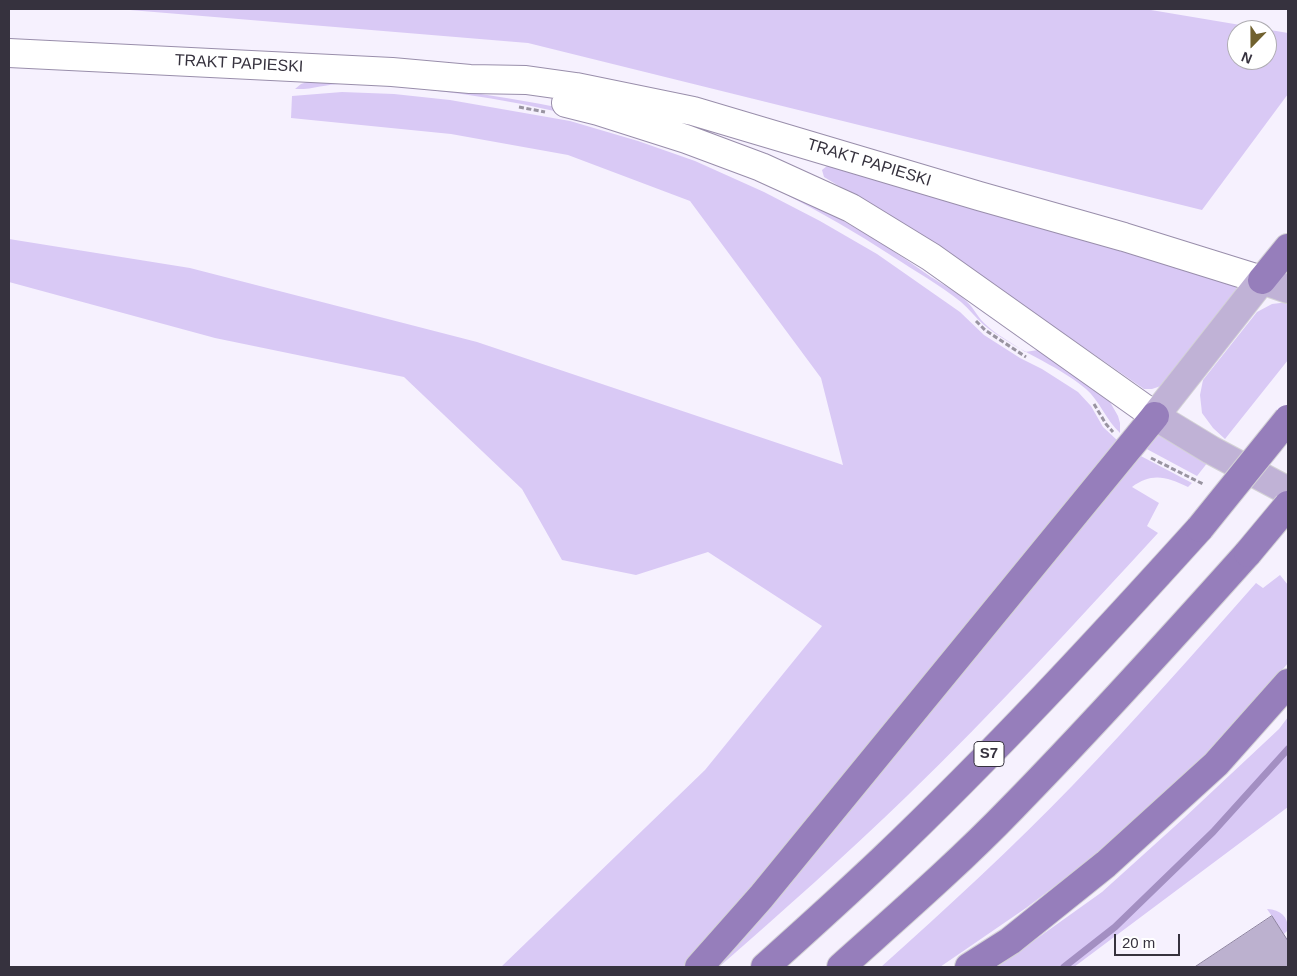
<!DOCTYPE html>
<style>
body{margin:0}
#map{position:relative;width:1297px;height:976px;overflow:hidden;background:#f6f1fe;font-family:Arial,sans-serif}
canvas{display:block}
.frame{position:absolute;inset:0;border:10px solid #36323e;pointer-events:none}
.north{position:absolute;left:1227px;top:20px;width:50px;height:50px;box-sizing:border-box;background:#fff;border:1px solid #afadb2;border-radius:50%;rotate:202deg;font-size:14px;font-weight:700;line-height:20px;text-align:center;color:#36323e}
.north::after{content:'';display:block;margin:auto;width:18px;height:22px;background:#70612e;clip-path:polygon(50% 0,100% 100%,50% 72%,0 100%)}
.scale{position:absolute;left:1114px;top:934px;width:66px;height:22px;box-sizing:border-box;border:2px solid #36323e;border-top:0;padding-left:6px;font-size:15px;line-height:18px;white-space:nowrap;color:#36323e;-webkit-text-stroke:4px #fff;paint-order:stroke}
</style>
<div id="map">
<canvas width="1297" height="976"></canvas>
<div class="frame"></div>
<div class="north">N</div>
<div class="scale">20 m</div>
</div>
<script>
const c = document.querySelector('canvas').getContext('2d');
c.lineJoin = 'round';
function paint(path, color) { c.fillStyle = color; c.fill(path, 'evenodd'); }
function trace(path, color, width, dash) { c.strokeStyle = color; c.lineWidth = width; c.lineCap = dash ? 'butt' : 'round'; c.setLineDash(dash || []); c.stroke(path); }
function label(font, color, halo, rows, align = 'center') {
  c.font = font + ' Arial,sans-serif'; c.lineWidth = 5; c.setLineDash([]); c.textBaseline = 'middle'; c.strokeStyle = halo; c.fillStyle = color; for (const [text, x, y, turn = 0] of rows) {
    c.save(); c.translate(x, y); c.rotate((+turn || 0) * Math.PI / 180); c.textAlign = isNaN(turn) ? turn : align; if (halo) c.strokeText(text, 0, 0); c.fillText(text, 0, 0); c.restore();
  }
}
paint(new Path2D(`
 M118 9H1145L1288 33V94L1202 210 528 43ZM1237 30H1267V60H1237Z
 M316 79C402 83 487 92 571 110 680 134 785 184 879 242 897 253 914 265 931 277 942 284 954 290 964 299 972 305 976 315 984 323 995 334 1012 343 1025 352L1038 350 1110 402 1118 416 1120 423V433C1106 420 1099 400 1086 389 1055 363 1016 351 984 325 976 318 969 309 961 302 940 285 915 271 892 256 751 163 596 108 429 90 401 87 373 84 345 84 328 83 312 90 295 89L301 84Z
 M342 92 394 94 450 100 570 121 638 141 695 161 764 192 820 221 877 254 960 312 984 335 1020 358 1042 369 1078 392 1091 406 1103 427 1118 441 687 967H501L705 770 822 626 708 552 636 575 562 560 522 489 404 377 215 338 9 282V239L190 268 477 342 843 465 821 378 690 201 568 155 451 134 291 118 292 96Z
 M827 166 1234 284 1239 293 1164 385 1152 389H1144L930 241 824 177 822 170Z
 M1288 302V360L1225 439 1213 428 1202 413 1200 395 1203 380 1257 312 1272 304Z
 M1156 431 1208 462 1197 476 1143 447Z
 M1137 454 1192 483 1188 487C1167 477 1152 472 1132 487L1159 503 1147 526 1158 533C1076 622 994 712 907 796 846 855 783 911 719 967Z
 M1280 575 1288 585V663L1232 730 1143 820 1026 908 940 967H881C947 908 1012 848 1073 785 1136 719 1196 651 1256 583L1263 588Z
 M1288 717V807L1074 967H997L1102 892 1184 818 1279 729Z
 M1267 909C1281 910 1288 916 1288 930L1284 934Z`), '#d9c9f5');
trace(new Path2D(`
 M1064 967 1115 927 1213 832 1288 749`), '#a38fc2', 7);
const building = new Path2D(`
 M1272 916 1288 941V967H1195Z`);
paint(building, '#bcb1cf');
trace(building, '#8e84a0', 1);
const secondary = new Path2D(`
 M9 53 392 72 470 79 526 80 576 87 693 111 979 196 1124 237 1262 280
 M566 103 598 111 686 139 761 167 851 208 931 257 1155 416`);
const primary = new Path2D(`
 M1288 289 1262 280 1155 416 1211 450 1288 491`);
const highway = new Path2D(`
 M1262 280 1288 248
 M699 967 761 897 1155 416
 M765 967C804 932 843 897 882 860 993 754 1097 642 1200 528
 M841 967C899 915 958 864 1012 808 1093 725 1171 639 1248 553
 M969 967 1010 941 1106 864 1216 764 1288 683`);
trace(secondary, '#998eab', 30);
trace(primary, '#d3d2d5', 30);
trace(highway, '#d3d2d5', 30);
trace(new Path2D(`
 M519 107 545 112
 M976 321 985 330 1026 357
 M1094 404 1106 424 1113 432
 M1151 458 1203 484`), '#9994a1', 3, [5, 2.5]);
trace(secondary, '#fff', 28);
trace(primary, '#c0b2d6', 28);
trace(highway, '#967ebb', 28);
const highwayBridge = new Path2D(`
 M1200 528 1288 419
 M1248 553 1288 505`);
trace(highwayBridge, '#d3d2d5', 30, []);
trace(highwayBridge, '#967ebb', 28);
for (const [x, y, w] of [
 [989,754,30]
]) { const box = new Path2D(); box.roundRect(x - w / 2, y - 12.5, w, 25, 4); c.fillStyle = '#fff'; c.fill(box); trace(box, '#36323e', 1); }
label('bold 15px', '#36323e', null, [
 ["S7",989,754]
]);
label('16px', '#36323e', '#fff', [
 ["TRAKT PAPIESKI",239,64,3],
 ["TRAKT PAPIESKI",869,163,17]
]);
</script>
